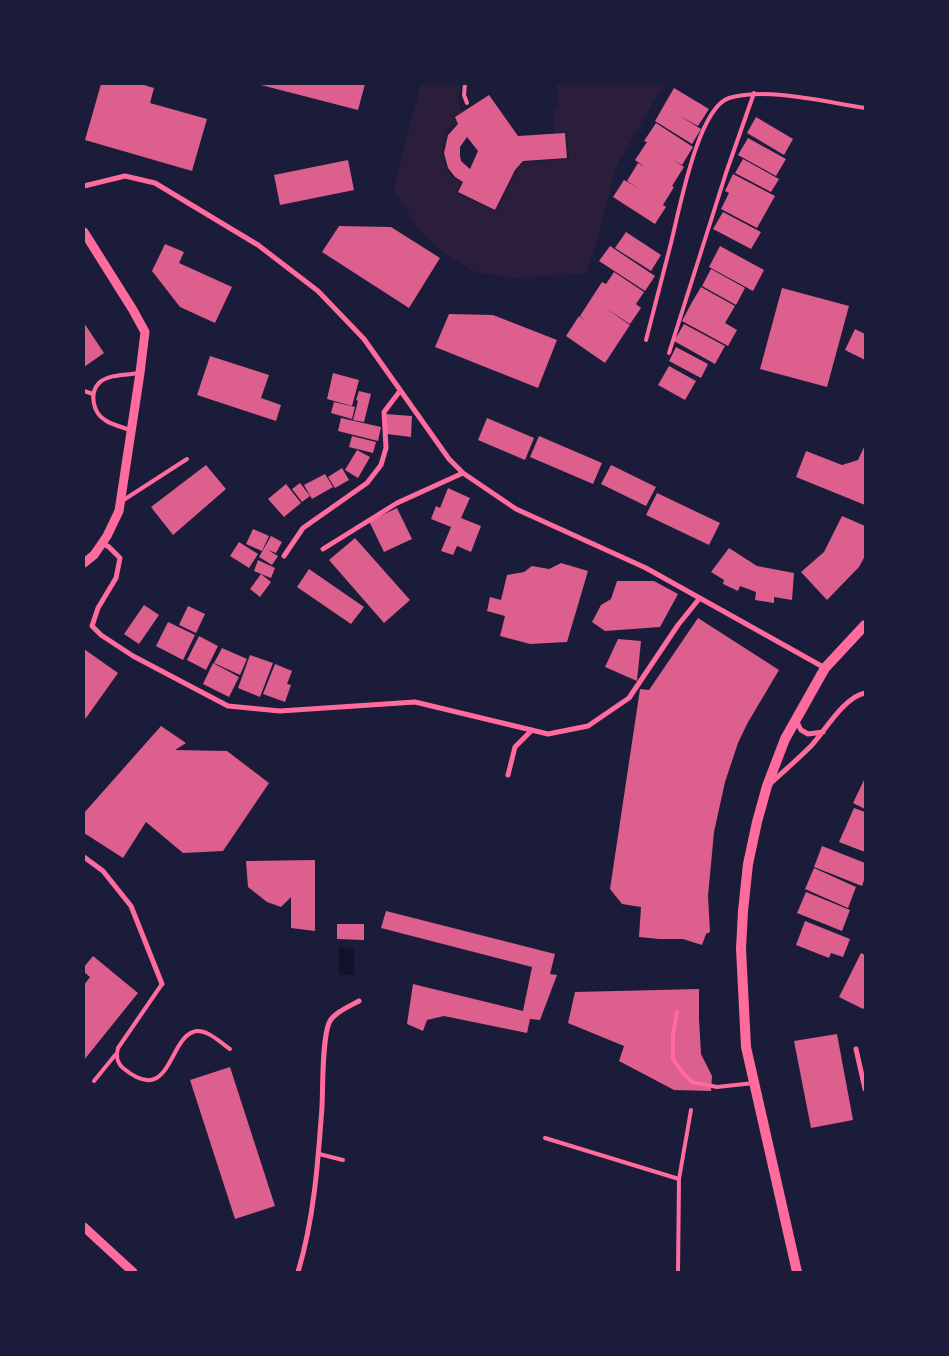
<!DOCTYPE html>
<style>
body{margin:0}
#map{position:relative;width:949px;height:1356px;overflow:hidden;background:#1b1b3a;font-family:"Noto Sans",sans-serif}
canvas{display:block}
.frame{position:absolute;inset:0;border:85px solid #1b1b3a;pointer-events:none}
</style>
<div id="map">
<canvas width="949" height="1356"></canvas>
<div class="frame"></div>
</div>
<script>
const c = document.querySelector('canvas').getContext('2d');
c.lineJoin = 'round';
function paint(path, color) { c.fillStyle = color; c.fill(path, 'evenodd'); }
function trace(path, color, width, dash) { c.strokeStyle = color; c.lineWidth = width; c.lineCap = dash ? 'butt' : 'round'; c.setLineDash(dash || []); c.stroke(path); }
paint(new Path2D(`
 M421 84H461C458 94 456 103 463 112L453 117 458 124C455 125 452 126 450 128 440 138 441 165 451 175 453 178 458 180 461 183L456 193 496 212 516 171 523 162 569 159 567 132 554 133 552 109 559 107 556 84H664L617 165 596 243 586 274 512 278 475 272 445 254 417 229 394 188Z`), '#2a1e3b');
paint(new Path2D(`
 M339 947 354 948V975H339Z`), '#12122b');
paint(new Path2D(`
 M101 84H141L154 88 150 103 207 119 192 171 85 140Z
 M257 84H365L358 110Z
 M674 88 709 109 698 126 680 116 701 129 692 144 655 121Z
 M489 95 518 136 565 133 567 158 523 161 515 170 495 210 458 192 463 182 455 177 448 168 444 153 448 135 458 124 455 117ZM467 137 478 151 470 169 461 161 460 156V147Z
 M756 117 793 139 784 155 747 133Z
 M656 123 693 147 682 165 672 159 684 167 672 186 674 187 663 205 666 207 655 224 613 197 624 180 638 188 627 181 638 163 645 167 635 160 647 142 644 141Z
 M748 138 786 159 776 176 738 155Z
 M743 159 779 179 771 192 735 173Z
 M348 160 354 190 280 205 274 175Z
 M733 174 775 196 757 228 721 209 729 193 725 191Z
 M723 212 761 232 751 249 713 229Z
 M339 226 391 227 440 258 409 308 322 252Z
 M626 232 661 255 651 271 615 248Z
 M165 244 184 252 179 263 232 287 215 323 180 307 152 271Z
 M610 246 655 276 645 291 599 261Z
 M720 246 764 270 753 291 709 267Z
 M711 269 745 288 736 305 702 286Z
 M614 272 644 292 636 304 641 308 630 324 604 307 630 325 605 363 566 336 579 316 586 322 580 316 602 282 606 284Z
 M701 287 735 306 725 323 737 330 728 346 682 321 691 304 706 313 691 304Z
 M782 288 849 306 827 387 760 369Z
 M449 314 493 315 557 340 538 388 435 347Z
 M84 323 104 353 84 367Z
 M684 324 725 346 715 364 674 341Z
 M855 329 865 334V360L845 350Z
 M676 347 708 364 701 378 669 361Z
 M210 356 269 375 261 398 281 405 276 421 197 395Z
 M669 366 696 381 685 400 658 385Z
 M333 373 359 380 352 406 327 399Z
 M359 391 371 394 364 422 353 420 358 401 356 400Z
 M334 402 355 407 352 419 331 413Z
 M385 414 412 416 411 437 387 434Z
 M341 418 381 427 378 441 338 431Z
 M487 418 534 438 525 460 478 440Z
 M352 436 376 442 373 453 349 447Z
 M539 436 602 463 593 484 530 457Z
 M865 445V505L796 477 806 451 842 465 858 460Z
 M357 450 370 457 358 478 345 470Z
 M206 465 226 489 173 535 151 507Z
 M611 465 656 487 646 506 601 484Z
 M342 468 349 480 335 488 328 477Z
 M325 474 333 487 312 499 304 485Z
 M300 483 310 496 302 502 292 489Z
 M286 484 301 503 284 517 268 499Z
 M448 488 470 498 461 518 481 526 471 552 457 546 453 555 441 551 451 527 431 519 436 506 440 508Z
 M657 493 720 523 709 545 646 515Z
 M397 508 412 539 384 552 369 521Z
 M842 516 865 526V556L859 567 827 600 801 572 824 552Z
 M253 529 269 536 262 551 246 544Z
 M271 536 282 542 276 553 268 550 278 556 272 565 259 557Z
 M355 538 410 600 384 623 329 560Z
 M239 542 258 554 249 568 230 556Z
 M729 548 757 566 794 573 792 600 774 597V603L755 600 756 592 740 586 738 591 723 584 724 580 711 572Z
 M258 560 275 568 271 578 254 571Z
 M561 563 588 571 567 642 530 644 500 636 505 616 487 611 490 597 501 600 507 575 524 572 532 566 549 569Z
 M309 569 364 607 351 624 297 587Z
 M261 574 271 582 260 597 250 589Z
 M617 581H654L678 594 660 627 605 631 592 622 601 605 611 599Z
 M144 605 159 615 139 644 124 634Z
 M188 606 205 614 196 633 179 625Z
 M698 618 779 670 747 724 738 743 725 782 714 832 708 896 710 932 706 934 702 945 683 939H659L639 937 641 907 622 904 610 889 640 689 649 690Z
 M168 622 195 635 183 660 156 646Z
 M199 636 218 646 206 670 187 660Z
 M618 639 641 641 637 681 605 667Z
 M222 648 247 659 240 675 214 663Z
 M84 649 118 673 86 718 84 717Z
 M250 655 273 663 260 697 238 688Z
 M213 663 239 677 229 697 203 684Z
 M275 664 292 671 287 684 291 685 285 702 263 694Z
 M161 726 186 743 175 750 227 751 269 783 223 851 183 853 146 822 123 858 84 833V813Z
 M865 778V809L853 803Z
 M854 808 865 812V852L839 842Z
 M822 846 865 863V877L862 886 814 867Z
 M315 860V931L291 928V897L281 907 267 902 248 887 246 861Z
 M814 868 856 887 848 908 805 889Z
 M806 892 850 910 842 931 797 913Z
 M386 911 555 954 550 974 557 975 540 1020 530 1019 527 1033 444 1016 427 1020 423 1031 407 1024 413 984 523 1011 532 967 381 928Z
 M805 921 850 939 843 957 831 953 829 958 796 945Z
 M337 924H364V940L337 939Z
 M861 953 865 955V1007L863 1009 839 997Z
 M93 956 138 993 84 1060V985L90 977 84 972V967Z
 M699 989V1019L701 1054 712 1076 711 1091 674 1090 619 1061 624 1046 568 1023 575 992Z
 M837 1034 853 1120 811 1128 794 1041Z
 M230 1067 275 1206 235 1219 190 1080Z`), '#dd5f8e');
trace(new Path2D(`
 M465 84 464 95 467 103
 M646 340C654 309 662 278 670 247 678 217 697 108 729 98 768 87 825 102 865 108
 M669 353 726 173 754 93
 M84 391 93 394
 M130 430C122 427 112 425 105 420 93 413 89 393 99 383 108 374 128 375 140 373
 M122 501 187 459
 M162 984 118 1048C116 1055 117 1063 123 1068 170 1107 168 1041 193 1032 205 1027 221 1043 230 1049
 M677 1012 673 1035V1059L682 1072 692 1082 717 1087 754 1083
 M94 1081 116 1054
 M545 1138 679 1179
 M319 1154 343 1160
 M678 1272 679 1179 691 1110`), '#ff6b9d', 4);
trace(new Path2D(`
 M84 186 125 176 155 183 258 245 318 291 364 339 449 459 463 473 516 509 646 568 825 668
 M102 543 109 547 120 558 116 578 98 608 92 626 101 635 133 656 228 706 280 711 415 702 548 734 588 726 629 698 678 625 699 599
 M323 549 397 503 463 473
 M284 556 303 528 367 483 381 465 386 448 384 412 400 391
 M796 720 801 730 808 734 823 732
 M508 775 515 747 532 730
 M771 783C784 771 798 759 811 746 825 731 844 697 865 693
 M84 857 103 871 131 906 162 984
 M856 1049 865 1089
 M298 1272C314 1219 318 1162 322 1107 323 1087 322 1040 329 1023 333 1013 350 1006 359 1001`), '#ff6b9d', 5);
trace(new Path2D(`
 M84 232 133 310 145 332 140 373 119 511 107 536 94 555 84 563
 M84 1227 133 1272`), '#ff6b9d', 9);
trace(new Path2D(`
 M797 1272 746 1047 741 949 743 911 748 864 757 822 767 786 785 739 825 668 865 625`), '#ff6b9d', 10);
</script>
